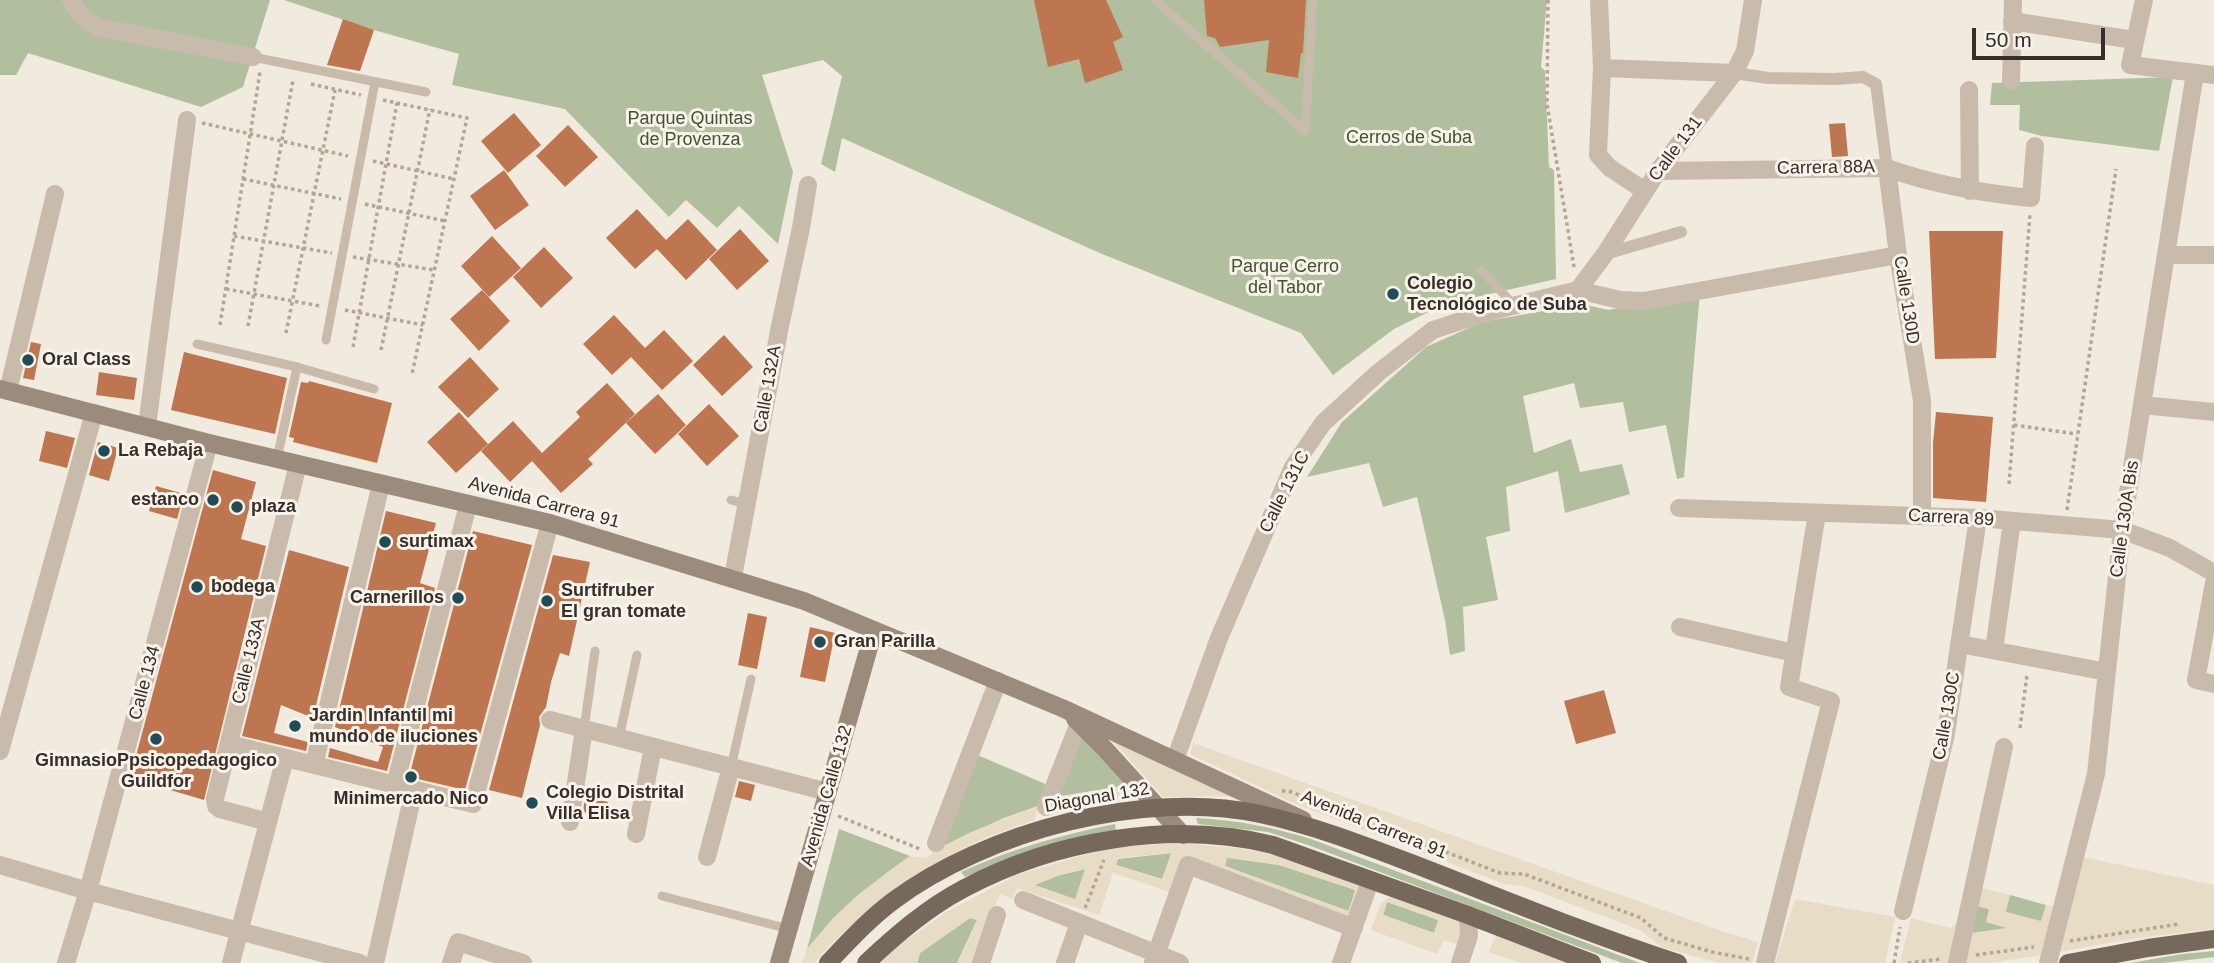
<!DOCTYPE html>
<meta charset="utf-8">
<style>
body{margin:0}
#map{position:relative;width:2214px;height:963px;overflow:hidden;background:#f1eade;font-family:Helvetica,sans-serif}
canvas{display:block}
.scale{position:absolute;left:1972px;top:28px;width:133px;height:32px;box-sizing:border-box;border:4px solid #362f29;border-top:0;padding-left:9px;font-size:21px;line-height:24px;white-space:nowrap;color:#362f29;-webkit-text-stroke:5px #f8f3ea;paint-order:stroke}
</style>
<div id="map">
<canvas width="2214" height="963"></canvas>
<div class="scale">50 m</div>
</div>
<script>
const c = document.querySelector('canvas').getContext('2d');
c.lineJoin = 'round';
function paint(path, color) { c.fillStyle = color; c.fill(path, 'evenodd'); }
function trace(path, color, width, dash) { c.strokeStyle = color; c.lineWidth = width; c.lineCap = dash ? 'butt' : 'round'; c.setLineDash(dash || []); c.stroke(path); }
function label(font, color, halo, rows, align = 'center') {
  c.font = font + ' Helvetica,sans-serif'; c.lineWidth = 6; c.setLineDash([]); c.textBaseline = 'middle'; c.strokeStyle = halo; c.fillStyle = color; for (const [text, x, y, turn = 0] of rows) {
    c.save(); c.translate(x, y); c.rotate((+turn || 0) * Math.PI / 180); c.textAlign = isNaN(turn) ? turn : align; if (halo) c.strokeText(text, 0, 0); c.fillText(text, 0, 0); c.restore();
  }
}
paint(new Path2D(`
 M0 0H270L243 87 201 107 28 53 16 75H0Z
 M284 0H1547L1541 67 1545 71 1549 167 1554 170 1556 279 1445 304 1394 329 1333 375 1301 333 1102 254 842 138 835 172 821 164 842 76 823 60 762 75 793 172 778 244 739 206 717 228 686 200 669 217 565 109 452 85 459 54 374 30Z
 M2173 77 2159 151 2042 136 2019 130 2020 105H1990L1992 83Z
 M1700 292 1684 477 1677 479 1666 425 1629 432 1623 402 1580 408 1574 383 1523 396 1534 453 1571 439 1580 472 1622 464 1630 494 1565 513 1558 471 1506 487 1510 531 1486 537 1498 600 1463 607 1465 651 1450 655 1445 620 1417 497 1383 507 1369 463 1307 477 1342 422 1426 347 1482 322 1582 304 1608 310Z
 M1080 736 1129 785 1056 797Z
 M975 754 1048 785 1038 806 1004 818 937 849Z
 M1196 818C1236 820 1272 827 1311 839L1640 963H1622L1308 845 1268 832 1198 824Z
 M1115 824 1116 830C1064 841 1014 857 965 877L961 872C1012 849 1060 835 1115 824Z
 M839 829 910 856C869 885 840 910 807 949Z
 M1172 853 1162 879 1116 865 1118 859Z
 M1227 857 1279 865 1356 890 1348 912 1225 866Z
 M1086 869 1075 900 1034 885 1060 875Z
 M2010 895 2046 905 2041 922 2005 912Z
 M1387 902 1439 920 1434 933 1383 915Z
 M1977 906 1989 909 2008 928 1971 934Z
 M970 918 977 920 957 963H917L920 953Z
 M2214 951V957L2163 963H2130L2182 954Z`), '#b1bf9f');
paint(new Path2D(`
 M1110 738 1230 796 1163 797Z
 M1193 743 1722 931 1758 942 1752 963H1719L1661 947 1640 930 1526 887 1504 884 1291 802 1190 754Z
 M1129 785 1143 799 1102 803 1053 814 1056 797Z
 M1038 806 1035 820 987 837 964 848 906 881 879 900 831 944 814 963H802L807 949 833 918 860 893 910 856 926 858 937 849 971 832Z
 M1179 843 1236 848 1284 856 1358 883 1362 890 1352 918 1182 860 1170 892 1113 873 1099 915 1017 888 1012 899 1000 894 972 963H957L977 920 970 918 920 953 917 963H879L890 952 946 912 1017 875 1100 850 1129 846ZM1171 853 1162 879 1116 865 1118 858ZM1227 858 1279 865 1355 890 1349 911 1225 866ZM1085 869 1075 899 1035 885 1060 875Z
 M2083 857 2214 885V929L2137 938 2058 952Z
 M1974 886 2010 895 2006 912 2041 921 2046 905 2054 907 2041 955 1990 963H1900L1911 918 1951 928 1965 917ZM1977 906 1989 909 1986 922 2006 928 1971 933Z
 M1392 896 1465 922 1457 944 1444 940 1437 954 1371 930 1381 903ZM1387 902 1438 920 1434 933 1383 915Z
 M1795 899 1895 917 1885 963H1775Z
 M1497 932 1576 963H1522L1489 952Z`), '#e7dcc6');
paint(new Path2D(`
 M1034 0H1106L1123 37 1113 42 1123 70 1085 83 1079 59 1048 67Z
 M1204 0H1306L1303 53H1301L1298 78 1266 72 1269 40 1220 47 1215 38 1207 36Z
 M343 19 374 30 360 71 327 65Z
 M514 113 541 145 508 173 481 141Z
 M1845 123 1848 156 1832 157 1829 124Z
 M568 125 598 157 565 187 536 156Z
 M504 170 529 205 495 230 470 196Z
 M637 209 666 240 688 219 717 250 686 280 657 249 635 269 606 238Z
 M740 229 769 261 737 290 709 259Z
 M1929 231H2003L1996 358 1935 359Z
 M492 236 521 268 489 297 461 266Z
 M544 247 573 278 541 308 513 277Z
 M482 290 510 321 479 351 450 319Z
 M614 315 645 348 664 330 693 361 662 390 631 357 612 375 583 344Z
 M724 335 753 367 722 396 693 365Z
 M31 342 41 344 34 380 23 378Z
 M184 352 287 378 275 434 171 410Z
 M470 357 499 389 468 418 438 387Z
 M99 372 137 378 134 400 96 395Z
 M309 381 392 403 377 463 293 442 294 438 289 437 301 382 308 383Z
 M607 383 635 414 588 459 593 464 561 493 532 461 510 482 481 451 513 421 542 453 580 417 576 412Z
 M658 394 686 425 655 454 626 423Z
 M709 404 739 436 707 466 678 434Z
 M459 412 488 444 456 473 427 442Z
 M1936 412 1993 417 1986 502 1933 498V443Z
 M46 431 75 438 67 468 39 461Z
 M98 442 118 448 109 481 89 475Z
 M213 470 256 482 241 539 266 546 204 800 130 778Z
 M156 486 184 494 177 519 149 511Z
 M386 511 436 523 420 583 435 588 387 771 328 757 330 748 378 762 383 747 335 727Z
 M473 531 532 545 465 790 409 777Z
 M289 550 349 567 313 718 281 705 274 733 308 742 306 751 242 736Z
 M553 555 590 562 569 656 560 653 551 682 546 707 539 717 540 725 522 798 489 790Z
 M748 613 767 617 757 669 738 665Z
 M810 627 835 633 825 682 800 677Z
 M1604 690 1616 733 1576 744 1564 701Z
 M739 781 755 785 751 801 735 797Z
 M585 797 608 802 604 818 583 812Z`), '#bd7650');
trace(new Path2D(`
 M1548 0 1547 104 1574 267
 M311 84 361 95
 M383 100 467 118 412 374
 M202 123 348 156
 M373 161 454 179
 M243 179 341 199
 M365 204 445 221
 M234 236 332 253
 M353 257 434 270
 M226 289 320 306
 M345 310 423 325
 M220 325 260 72
 M248 326 293 80
 M286 333 335 90
 M353 347 397 103
 M381 350 430 109
 M2014 425 2077 434
 M2009 484 2030 214
 M2067 510 2116 169
 M2020 728 2027 675
 M1282 791H1289L1500 873 1524 874 1641 918 1664 938 1712 952 1749 959
 M838 816 920 849
 M1085 908 1104 860
 M2070 941 2179 924
 M1976 955 2034 947
 M1894 963 1900 927
 M1908 963 1941 959`), '#b4a595', 3.5, [3.5, 3.5]);
trace(new Path2D(`
 M1155 0 1305 131 1313 0
 M253 57 426 92
 M1481 270 1514 305
 M326 340 375 82
 M197 344 297 367 374 389
 M277 459 297 367
 M731 500 747 504
 M584 729 595 651
 M619 738 637 655
 M731 767 751 679
 M662 896 789 929`), '#c8bbab', 9);
trace(new Path2D(`
 M1734 73 1768 78 1835 79 1863 77 1876 84 1887 168
 M1605 254 1681 232`), '#c8bbab', 12);
trace(new Path2D(`
 M71 0 81 16 97 27 253 57
 M1599 0 1602 68 1598 155 1610 168 1645 191
 M2144 0 2130 65 2214 75
 M2012 21 2134 40
 M1602 68 1734 73
 M2011 81 2013 0
 M1969 90 1970 191
 M1887 168 1898 255 1922 401V516
 M1658 171 1887 168C1934 185 1981 193 2031 198L2035 146
 M2166 255H2214
 M1578 290 1605 254 1658 171 1734 73 1745 51 1753 0
 M8 391 55 194
 M2142 405 2214 412
 M147 426 187 120
 M1679 508 1978 518 2122 530 2170 548 2214 573
 M733 577 780 326 801 228 808 185
 M2214 583 2196 680 2214 684
 M1680 627 1794 653
 M1960 644 2107 672
 M1994 650 2012 521
 M550 720 828 792
 M229 744 473 804 550 523
 M0 751 94 413
 M1175 760 1219 638 1273 513 1293 467 1323 423 1379 372 1433 330 1488 312 1578 290 1620 300 1643 301 1898 255
 M314 765 381 484
 M395 785 468 505
 M1046 807 1079 723
 M268 822 220 809 216 806 215 799 298 464
 M570 822 584 729
 M636 834 653 747
 M936 843 998 681
 M707 857 731 767
 M0 865 88 891 360 963
 M1023 900 1180 963
 M1903 911 1946 734 1978 518
 M66 963 88 891 209 443
 M231 963 285 758
 M375 963 414 790
 M451 963 458 942 523 963
 M981 963 997 915
 M1065 963 1079 923
 M1153 963 1188 865 1354 928
 M1341 963 1370 881
 M1765 963 1831 701 1789 687 1817 513
 M1957 963 2004 747
 M2048 963 2096 774 2122 530 2195 73`), '#c8bbab', 18);
trace(new Path2D(`
 M1460 963 1469 936 1468 915`), '#c8bbab', 18);
trace(new Path2D(`
 M0 389 209 443 550 523 804 601 1062 708 1303 820
 M1075 719 1105 749 1183 835
 M779 963 874 630`), '#9b8b7c', 18);
trace(new Path2D(`
 M828 963C848 942 869 919 893 901 987 831 1144 789 1260 814 1312 825 1361 844 1411 863 1499 897 1588 934 1678 963
 M866 963C896 935 927 908 963 889 1054 840 1172 820 1273 845L1468 915 1592 963
 M2068 963 2148 948 2214 939`), '#77685c', 18);
for (const [x, y, r, color] of [
 [1393,294,7,"#224c55"],
 [28,360,7,"#224c55"],
 [104,451,7,"#224c55"],
 [213,500,7,"#224c55"],
 [237,507,7,"#224c55"],
 [385,542,7,"#224c55"],
 [197,587,7,"#224c55"],
 [458,598,7,"#224c55"],
 [547,601,7,"#224c55"],
 [820,642,7,"#224c55"],
 [295,726,7,"#224c55"],
 [156,739,7,"#224c55"],
 [411,777,7,"#224c55"],
 [532,803,7,"#224c55"]
]) { const dot = new Path2D(); dot.arc(x, y, r, 0, 2 * Math.PI); c.fillStyle = color; c.fill(dot); trace(dot, '#f8f3ea', 2.5); }
label('18px', '#42532f', '#f8f3ea', [
 ["Parque Quintas",690,119],
 ["de Provenza",690,140],
 ["Cerros de Suba",1409,138],
 ["Parque Cerro",1285,267],
 ["del Tabor",1285,288]
]);
label('18px', '#362f29', '#f8f3ea', [
 ["Calle 131",1676,149,-53],
 ["Carrera 88A",1826,168,-1],
 ["Calle 130D",1906,300,81],
 ["Calle 132A",768,389,-80],
 ["Calle 131C",1285,492,-63],
 ["Avenida Carrera 91",544,503,15],
 ["Carrera 89",1951,518,3],
 ["Calle 130A Bis",2125,519,-82],
 ["Calle 133A",249,661,-76],
 ["Calle 134",145,683,-75],
 ["Calle 130C",1947,716,-80],
 ["Avenida Calle 132",827,796,-74],
 ["Diagonal 132",1097,798,-10],
 ["Avenida Carrera 91",1374,825,22]
]);
label('bold 18px', '#362f29', '#f8f3ea', [
 ["Colegio",1407,284],
 ["Tecnológico de Suba",1407,305],
 ["Oral Class",42,360],
 ["La Rebaja",118,451],
 ["estanco",199,500,"right"],
 ["plaza",251,507],
 ["surtimax",399,542],
 ["bodega",211,587],
 ["Surtifruber",561,591],
 ["El gran tomate",561,612],
 ["Carnerillos",444,598,"right"],
 ["Gran Parilla",834,642],
 ["Jardin Infantil mi",309,716],
 ["mundo de iluciones",309,737],
 ["GimnasioPpsicopedagogico",156,761,"center"],
 ["Guildfor",156,782,"center"],
 ["Colegio Distrital",546,793],
 ["Villa Elisa",546,814],
 ["Minimercado Nico",411,799,"center"]
], 'left');
</script>
